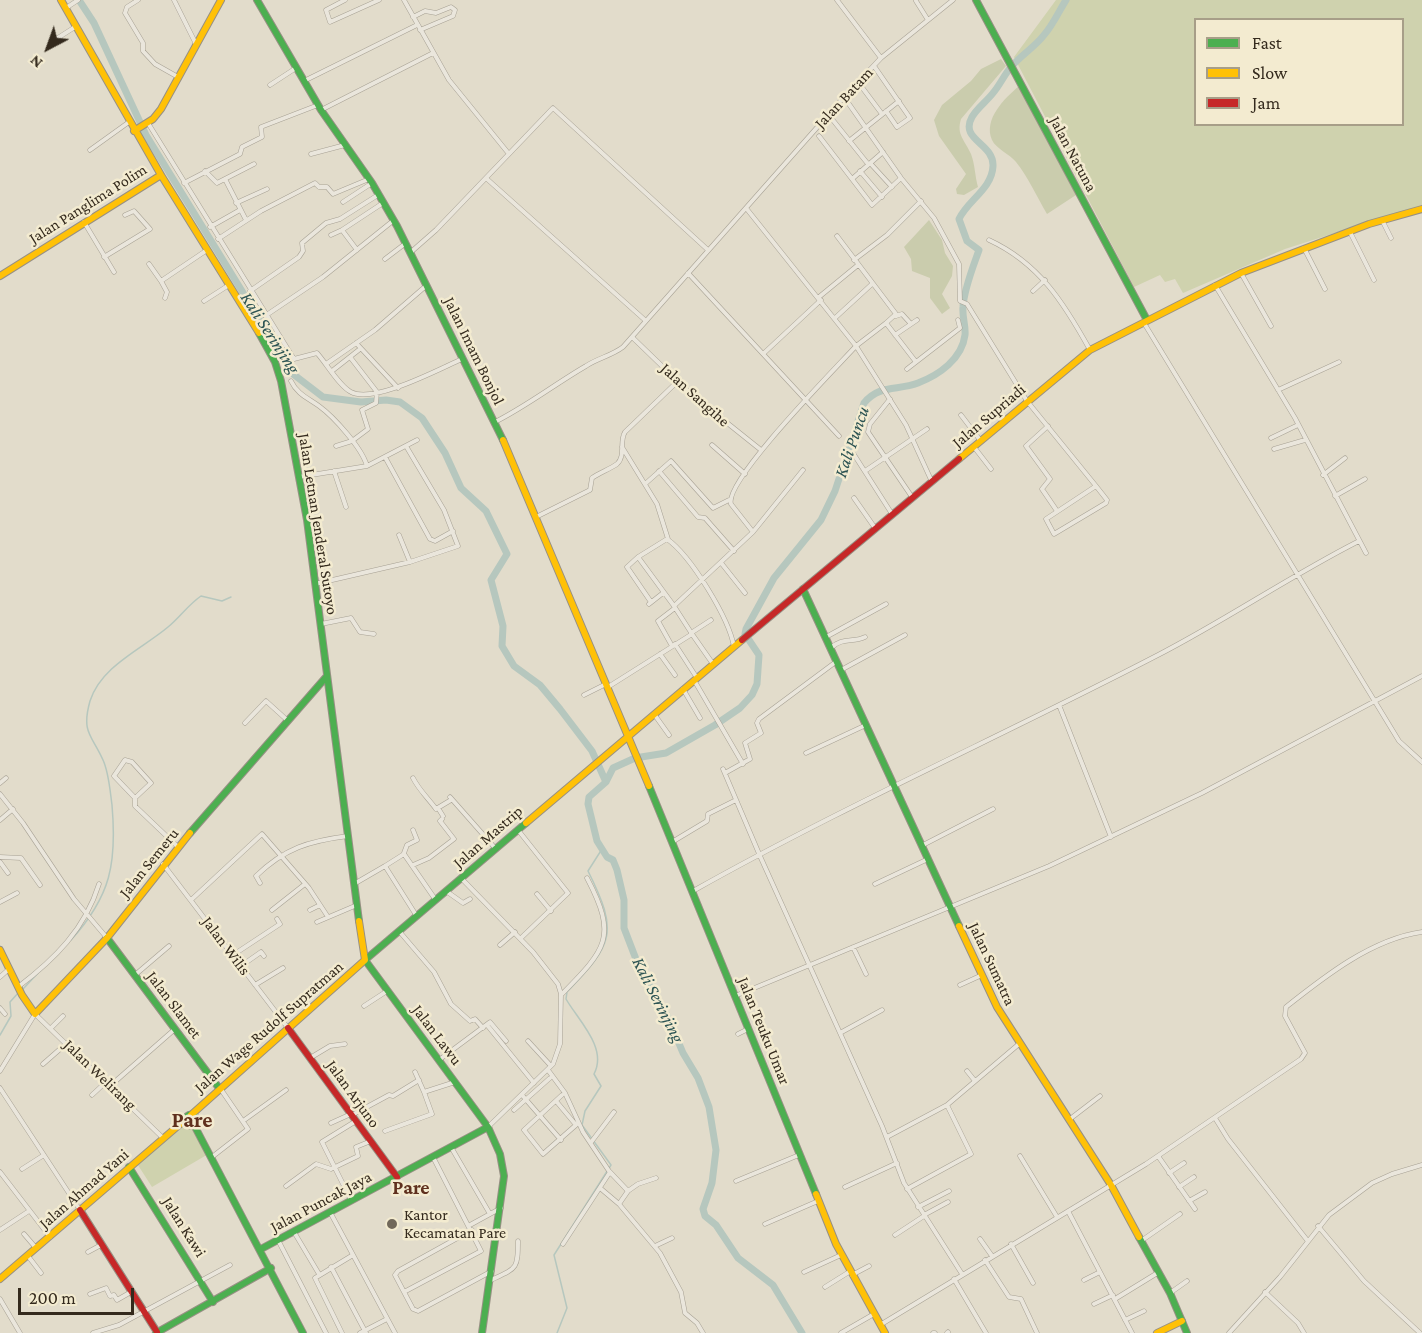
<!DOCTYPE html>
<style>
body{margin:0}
#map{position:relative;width:1422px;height:1333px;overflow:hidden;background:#e2dccb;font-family:"Crimson Pro",serif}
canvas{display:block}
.legend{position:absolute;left:1194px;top:18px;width:210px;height:108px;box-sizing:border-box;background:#f3ebd0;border:2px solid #a79e88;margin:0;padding:8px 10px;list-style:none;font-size:18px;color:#342a1d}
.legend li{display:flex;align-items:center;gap:12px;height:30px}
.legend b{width:30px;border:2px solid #a79e88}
.north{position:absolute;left:18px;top:18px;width:60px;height:60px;-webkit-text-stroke:4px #f3ebd0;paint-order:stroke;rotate:221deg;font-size:16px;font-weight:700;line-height:24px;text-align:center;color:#342a1d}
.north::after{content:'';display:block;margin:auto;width:21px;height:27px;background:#342a1d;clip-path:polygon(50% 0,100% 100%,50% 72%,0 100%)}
.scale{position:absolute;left:18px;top:1288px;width:116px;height:27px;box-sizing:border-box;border:3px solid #342a1d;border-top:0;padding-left:8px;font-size:18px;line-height:21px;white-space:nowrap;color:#342a1d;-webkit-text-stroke:4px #f3ebd0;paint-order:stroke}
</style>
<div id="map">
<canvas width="1422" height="1333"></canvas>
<ul class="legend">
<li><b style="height:8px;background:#4caf50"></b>Fast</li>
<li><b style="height:8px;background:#ffc107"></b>Slow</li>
<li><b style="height:8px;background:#c62828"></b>Jam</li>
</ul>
<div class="north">N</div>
<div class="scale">200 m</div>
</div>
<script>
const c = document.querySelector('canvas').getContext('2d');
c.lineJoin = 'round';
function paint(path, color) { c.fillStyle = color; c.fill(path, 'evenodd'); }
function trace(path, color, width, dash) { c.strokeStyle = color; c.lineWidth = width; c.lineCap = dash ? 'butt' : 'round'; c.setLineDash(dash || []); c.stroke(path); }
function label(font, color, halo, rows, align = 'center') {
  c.font = font + ' "Crimson Pro",serif'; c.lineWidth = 5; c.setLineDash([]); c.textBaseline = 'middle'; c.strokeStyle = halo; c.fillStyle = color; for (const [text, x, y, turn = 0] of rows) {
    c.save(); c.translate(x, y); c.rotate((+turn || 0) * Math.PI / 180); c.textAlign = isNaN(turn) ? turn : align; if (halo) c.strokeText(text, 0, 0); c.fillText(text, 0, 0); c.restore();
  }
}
paint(new Path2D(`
 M1056 0H1422V205L1285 249 1183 293 1175 279 1165 282 1160 275 1134 287 1014 57ZM1196 20H1402V124H1196Z
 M186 1121 194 1125 210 1153 152 1187 136 1162Z`), '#cfd2ae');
paint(new Path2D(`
 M1001 59 1006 66 961 119C956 135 965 140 971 154 975 164 975 177 978 187L964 195 957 194 956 189 966 174 939 136 934 120 942 105 971 81 981 69Z
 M1019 86 1076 195 1047 214C1037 197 1028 177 1016 162 1010 154 996 149 992 140 983 119 1005 98 1019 86Z
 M929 220 942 240 945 253 953 266 952 276 942 294 950 308 942 314 930 298V278L912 271 911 259 904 247Z`), '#caccad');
trace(new Path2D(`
 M71 940C111 896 117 863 112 805 110 791 109 773 103 760 92 735 81 733 90 701 101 666 142 649 168 627 180 617 188 605 201 596L222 601 231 597
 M23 989 38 973
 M0 1035 11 1016 10 1002 19 992
 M557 1333 567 1308 554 1255 611 1165 582 1125 585 1111 601 1086 594 1074C608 1048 578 1020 566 999L567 992C613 944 619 933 588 871L602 849`), '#b6c7be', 1.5);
trace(new Path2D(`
 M79 0 94 23 146 135 293 374 323 397 361 402 386 400 400 402 422 418 445 453 461 488 486 511 507 554 491 580 503 626 502 646 514 666 540 685 560 709 592 751 606 782 589 797 588 804 597 841 607 857 613 860 617 870 624 900V928L639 967 667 1015 683 1053 698 1078 709 1107 716 1150 712 1183 703 1209 705 1216 716 1225 738 1258 773 1285 802 1333
 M606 782 613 768 635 758 666 753 715 725 740 708 752 695 757 684 759 655 745 634 746 629 774 578 821 520 835 491 864 403C880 384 897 391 918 383 939 375 962 359 965 335 966 326 962 317 963 307 964 289 973 267 979 250L967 241 959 219C968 200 992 189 993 166 994 143 959 140 972 117 977 108 987 101 993 93 1000 85 1004 75 1011 67 1021 55 1035 47 1044 35 1053 25 1059 11 1066 0`), '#b6c7be', 7);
const street = new Path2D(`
 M138 0 127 7 125 13 143 43V51L155 64 178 77
 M174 0 196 44
 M345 0 326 10 330 22 379 0
 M404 0 449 80 509 154
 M837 0 881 58
 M916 1 928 20
 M66 8 78 0
 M413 17 425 11 436 13 451 7 455 10 453 16 420 30
 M53 41 75 27
 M874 66 910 118 897 127 886 111
 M304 81 417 25
 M858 82 882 114
 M270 85 296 68
 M844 97 901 178 934 218 959 264 960 301 967 304 1027 401 1096 486 1046 519 1054 534 1106 503 1107 500 1096 486
 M321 110 433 53
 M832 119 868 164
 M148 123 294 359 317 353C326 363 340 387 351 392 374 404 439 369 462 359
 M819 136 872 205 901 178
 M849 141 899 101
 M90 150 129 122
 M311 154 345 145
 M870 163 892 187
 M205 171 217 183 254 164
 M860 171 882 197
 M225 179 246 220
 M487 179 646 321
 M852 179 883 152
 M184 183 240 154 242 147 262 137 261 127 318 105
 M343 202 372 183
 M236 203 267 189
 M1382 220 1391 238
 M84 222 114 272
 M210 227 240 210
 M342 230 383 203
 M1350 232 1374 280
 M331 235 342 230 357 250
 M837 236 896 314 886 323 916 362
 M218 239 261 211 315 183 319 187H327L333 194 369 179
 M989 240C1039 263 1064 303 1090 350
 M1304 248 1325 289
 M411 252 436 230 553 108 708 250
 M104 257 150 229 134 211 125 215
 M385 259 406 243
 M854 260 887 235 921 201
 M149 264 161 281 207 250
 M688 273 839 436
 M1241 273 1271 326
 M161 281 167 292 165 298
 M1215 285 1295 418 1366 553
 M250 291 299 257 303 251 302 243 326 223 340 219 378 195
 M1033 291 1045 280
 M819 297 858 265
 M204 301 229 285
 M265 316 323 277 394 220
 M896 316 902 314 911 324
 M835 318 872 284
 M886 323 856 346 906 425 932 482
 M1144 323 1399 741 1422 762
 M895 335 917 320
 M632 337 691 394 761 450
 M264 341 277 333
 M356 343 398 388
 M763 354 821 300
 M326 364 375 330 427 285
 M907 369 960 328 958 320
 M332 371 360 349
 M291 381C297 394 308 398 319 406 334 417 362 448 367 466
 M1278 390 1339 362
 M890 399 870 424 868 432 912 497
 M961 415 980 440
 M495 422C527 406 555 384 586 366 598 358 611 356 623 347L844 97 881 58 953 0
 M1048 426 1026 446 1050 479 1042 489 1057 511
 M1271 438 1298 425
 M712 445 745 474
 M336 446 352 441 368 429 362 410 376 403 377 392 350 357
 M622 447 657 504 668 539
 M974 447 991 469
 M1274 449 1305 440
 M853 453 892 514
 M385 457 430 539 435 541 453 531
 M334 471 346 507
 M659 471 698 517 705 518 734 551
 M865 471 927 429
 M1323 475 1345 458
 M299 477 367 466 417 440
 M645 484 671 461 713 508 729 500
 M1335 496 1365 479
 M854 498 875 528
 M536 517 590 490 592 478C599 473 610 469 617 464 626 456 619 441 625 432L678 381
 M753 532 803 470
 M399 535 410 562
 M638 557 627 567 651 602
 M722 564 745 593
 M315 584 410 562 458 546 444 510 406 446
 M649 604 663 593
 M674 606 638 557 667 539C691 556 729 618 734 647
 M321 624 351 618 360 632 374 634
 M691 633 711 620
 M692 634 713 664
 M826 637 886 604
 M675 644 697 678
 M672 646 658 621 675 608
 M831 648C842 637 853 643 865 637
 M660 654 675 675
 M841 670 905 635
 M694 680 743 764
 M608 687 692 634 674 606 753 532 731 504C724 481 836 368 856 346L746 208
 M683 689 700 718
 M584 695 606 684
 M1059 705 1111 837
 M654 714 669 735
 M245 723 266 701 287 720
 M806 753 866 725
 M723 769 760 856 882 1126 904 1183 962 1274
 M725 773 750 759 745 743 761 733 757 723 759 719 837 661
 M413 778C419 790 428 798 436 809L451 800
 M0 783 6 778
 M0 794 23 823 74 899 107 938
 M450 797 495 848
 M135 798 114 776 125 760 132 762 151 783 135 798V806L178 847
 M438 808 443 816
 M0 820 13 809
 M518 830 568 893 521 938
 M672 842 707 821 708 814 736 800
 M923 845 993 809
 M404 853 407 845 417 840 413 830
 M0 857 21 858 40 885
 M0 862 8 873
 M163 864 288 1028
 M413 865 429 858 454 839 440 821 442 819
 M385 866 404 854 435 899
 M461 878 533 952 558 984 561 994 560 1044 553 1064 488 1127
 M260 883 256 876C285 848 309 841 348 836
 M354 884 385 866 416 915
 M875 884 928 859
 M446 891 463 903 470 899
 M693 891C844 806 1004 735 1158 655 1226 620 1290 576 1359 541
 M537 894 551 911
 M191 900 262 834 309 888 328 917
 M0 902 17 893
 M272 910 305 884
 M310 910 320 905
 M317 922 357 905
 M399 931 434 972 451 1004 470 1021 475 1019 483 1028
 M500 945 515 932
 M853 947 866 974
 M233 955 280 924 277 919
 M241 966 261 952 264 956
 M135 975 169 946
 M0 977 9 969
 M255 985 283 968
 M960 985 982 975
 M18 987C55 959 85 929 99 884
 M562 994C606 949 618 937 587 878
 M735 996 1049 866 1202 793 1422 676
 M364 1006 387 991
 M0 1008 5 1014
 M487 1025 534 1083
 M51 1028 63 1016
 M840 1033 882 1010
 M738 1034 748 1029
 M528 1041 551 1066
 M310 1058 330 1046 345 1044
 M439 1060 490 1022 506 1041
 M43 1064 67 1043
 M548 1070 565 1093 583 1132 609 1171 628 1191 619 1204
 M0 1071 35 1014 163 1138
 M967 1071 975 1081
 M415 1072 424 1092 455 1082
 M110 1086 175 1029
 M0 1088 80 1210
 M92 1095 106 1082
 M522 1095 561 1140
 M556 1101 576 1125 543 1154 524 1130 562 1095
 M514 1110 550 1078
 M352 1115 389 1095 393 1096 419 1080
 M1215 1118 1228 1139 1307 1240
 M1070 1119 1100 1096
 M243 1121 286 1090
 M331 1123 351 1114
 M385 1131 432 1114 424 1092
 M887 1137 947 1105 1019 1044
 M592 1141 614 1112
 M451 1147 490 1214
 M1020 1156 1057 1217
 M1158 1156 1195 1209
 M212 1157 248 1129 220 1088
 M22 1169 44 1155
 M0 1172 50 1237
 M1169 1173 1184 1163
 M736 1181 799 1155
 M286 1186 316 1164 331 1169 358 1156 356 1147 371 1141
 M845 1187 897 1163
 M1179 1187 1194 1177
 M600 1188 619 1204 660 1253 681 1292 685 1313 697 1323 703 1333
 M907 1189 971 1154 947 1105
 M628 1191 638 1184 656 1178
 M351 1200 322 1142 356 1121
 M1189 1201 1205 1192
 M918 1207 949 1191
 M1068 1211 1132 1333
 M330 1212 395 1333
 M924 1215 948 1202
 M765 1224 818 1201
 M470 1225 501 1208
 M1318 1226 1364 1281 1420 1333
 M0 1230 29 1211
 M472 1230 398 1271 395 1275 413 1309 418 1311 492 1271
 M294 1232 319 1274
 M24 1234 36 1248
 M895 1235 924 1216
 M980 1239 992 1256
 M278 1240 326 1333
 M1141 1241 1180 1214
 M563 1244 610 1172
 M1011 1244 1033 1283
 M655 1246 672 1238
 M88 1252 101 1245
 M28 1256 41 1273
 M985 1260 1009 1297 1021 1299 1037 1333
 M331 1267 366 1333
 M804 1272 841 1255
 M852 1275 869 1266
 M954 1279 986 1333
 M491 1280C517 1268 518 1269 518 1241
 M1084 1280 1100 1272
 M825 1287 849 1272
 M404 1292 481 1251 433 1157
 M1265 1292 1298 1323 1304 1333
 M1170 1293 1187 1281
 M90 1294 106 1288 110 1296 114 1295 117 1300 131 1292
 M0 1299 20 1333
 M1115 1299 1159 1272
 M1094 1304 1113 1295
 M1125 1320 1144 1311
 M880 1325 1146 1164 1301 1059 1305 1053 1285 1016 1286 1007C1325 976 1372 939 1422 932
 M93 1333 119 1325 230 1265
 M342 1333 315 1278 353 1255
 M360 1333 387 1319
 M841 1333 874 1314
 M933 1333H935
 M947 1333 948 1332
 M1229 1333 1280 1277 1329 1215 1372 1183 1392 1174 1422 1165`);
const fast = new Path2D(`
 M257 0 321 110 372 183 397 226 503 440
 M976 0 1147 320
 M259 333 275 362 281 381 307 520 359 921
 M803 589 959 926
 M649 786 816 1194
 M190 833 327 676
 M107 938 219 1088
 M185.5 1120a5.5 5.5 0 1 1 11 0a5.5 5.5 0 1 1-11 0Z
 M194 1125 303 1333
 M129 1167 213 1302
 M1139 1237 1170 1293 1187 1333
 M261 1249 488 1127
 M156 1333 271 1268
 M482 1333 504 1176 500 1154 488 1127 365 960 526 823`);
const slow = new Path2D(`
 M61 0 161 175 259 333
 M134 131 153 119 161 109 221 0
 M0 276 161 175
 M503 440 649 786
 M959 459 1090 350 1241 273 1369 224 1422 209
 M526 823 742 640
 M959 926 997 1007 1111 1185 1139 1237
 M0 950 22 995 35 1014 107 938 190 833
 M191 1115 365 960 359 921
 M816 1194 836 1244 885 1333
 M0 1279 186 1119
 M1157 1333 1182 1321`);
const jam = new Path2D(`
 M742 640 959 459
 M288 1028 397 1177
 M80 1210 157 1332`);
trace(street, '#a7a194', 5);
trace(fast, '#979084', 8);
trace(slow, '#979084', 8);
trace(jam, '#979084', 8);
trace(street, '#eae6dc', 4);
trace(fast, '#4caf50', 6);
trace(slow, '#ffc107', 6);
trace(jam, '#c62828', 6);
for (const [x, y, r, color] of [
 [392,1224,6,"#71685a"]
]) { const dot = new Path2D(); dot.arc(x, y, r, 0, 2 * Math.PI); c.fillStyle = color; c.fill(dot); trace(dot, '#f3ebd0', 2); }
label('16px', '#342a1d', '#f3ebd0', [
 ["Jalan Batam",844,98,-47],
 ["Jalan Natuna",1073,154,62],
 ["Jalan Panglima Polim",88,204,-32],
 ["Jalan Imam Bonjol",474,351,64],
 ["Jalan Sangihe",695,395,42],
 ["Jalan Supriadi",989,416,-40],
 ["Jalan Letnan Jenderal Sutoyo",318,524,81],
 ["Jalan Mastrip",488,837,-41],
 ["Jalan Semeru",149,863,-51],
 ["Jalan Wilis",226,946,53],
 ["Jalan Sumatra",992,964,65],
 ["Jalan Slamet",174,1005,53],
 ["Jalan Wage Rudolf Supratman",269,1027,-41],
 ["Jalan Teuku Umar",764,1031,68],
 ["Jalan Lawu",437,1035,53],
 ["Jalan Welirang",100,1075,44],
 ["Jalan Arjuno",353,1094,54],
 ["Jalan Ahmad Yani",84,1189,-41],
 ["Jalan Puncak Jaya",321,1202,-28],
 ["Jalan Kawi",184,1227,58]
]);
label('16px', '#342a1d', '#f3ebd0', [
 ["Kantor",404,1215],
 ["Kecamatan Pare",404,1233]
], 'left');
label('italic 18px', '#2d5453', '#f3ebd0', [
 ["Kali Serinjing",270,333,57],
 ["Kali Puncu",852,442,-71],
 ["Kali Serinjing",658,1000,63]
]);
label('bold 20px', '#5f301e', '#f3ebd0', [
 ["Pare",411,1188]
]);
label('bold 22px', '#5f301e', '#f3ebd0', [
 ["Pare",192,1120]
]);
</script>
